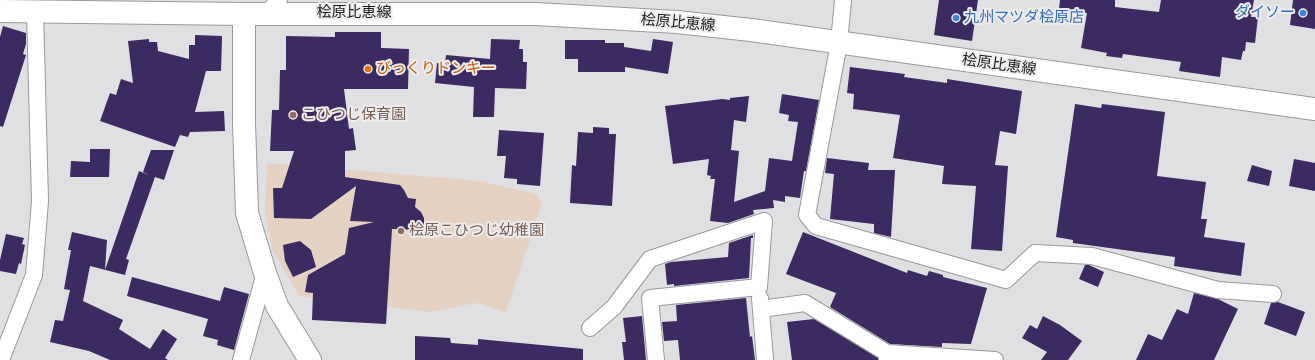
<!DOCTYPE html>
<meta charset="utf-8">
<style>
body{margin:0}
canvas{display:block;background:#e0dfe2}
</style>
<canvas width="1315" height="360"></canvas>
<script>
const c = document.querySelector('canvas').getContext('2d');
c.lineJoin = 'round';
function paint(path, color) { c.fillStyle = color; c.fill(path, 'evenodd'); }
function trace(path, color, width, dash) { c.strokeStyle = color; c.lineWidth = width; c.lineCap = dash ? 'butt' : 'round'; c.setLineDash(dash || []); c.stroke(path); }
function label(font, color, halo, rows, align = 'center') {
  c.font = font + ' Karla,"Noto Sans JP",sans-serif'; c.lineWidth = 4; c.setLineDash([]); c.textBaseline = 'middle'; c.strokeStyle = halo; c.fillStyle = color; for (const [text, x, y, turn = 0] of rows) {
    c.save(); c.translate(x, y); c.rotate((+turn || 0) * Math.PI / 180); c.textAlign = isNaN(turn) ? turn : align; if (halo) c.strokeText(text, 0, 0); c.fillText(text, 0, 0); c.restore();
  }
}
paint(new Path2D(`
 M267 163 479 181 537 194 542 203 506 312 476 303 430 312 299 296 272 249 265 213Z`), '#e6d2c3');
paint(new Path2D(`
 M939 0H978L972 41 934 35Z
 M1060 0H1115V7L1159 12 1161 0H1254L1251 17H1258L1255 43 1246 42 1245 51H1243L1241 60 1222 57 1220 77 1179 71 1181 62 1123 54 1122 58 1106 56 1107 53 1081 48 1087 13 1059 9Z
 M1293 0H1315V29L1290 25Z
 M3 26 26 33V44L23 54 26 55 3 127 0 126V37Z
 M335 32H381V48L409 49 408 89H344L349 129 353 128 356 150 345 151V177L400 185 404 190 408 198 416 199 415 207 421 212 424 218V230L392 229 386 324 312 320 313 293 305 292 308 275 345 254 349 228 374 222 350 221 356 186 311 219 274 218 273 188H282L294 151H270L272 110H279L280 70H286V36L335 37Z
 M195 35 222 36 221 71H206L195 112 224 111 225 131 190 132 188 137 180 135 175 147 100 121 110 93 116 95 121 79 133 83 128 41 149 39V42H157L158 51 189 59V45H195Z
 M491 39 520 40 519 49H523V62H527L526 89 495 88 494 117H473L474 87 435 83 437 63 445 64 446 55 490 59Z
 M653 39 673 42 668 74 625 67V72H578V59H565V40H605V43H624V47L651 51Z
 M850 67 905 74 904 77 947 83V79L1022 91 1016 134 1000 131 995 165 1008 166 1002 251 971 249 976 186 942 184 944 166 893 158 900 115 853 109 854 94 847 93Z
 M782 94 819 100 806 171H804L800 198 785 196V202L773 200 774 208 753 210 754 214 728 223 710 221 715 179H710L711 176 707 175 709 159 673 164 665 106 722 99 730 100V98L749 96 746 122 734 120 731 150 739 151 734 202 765 191 769 158 792 161 798 122 788 121 789 115 779 113Z
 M1075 104 1101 108 1102 104 1165 112 1157 176 1206 182 1201 219H1207L1204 237 1245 243 1241 276 1174 266 1175 257 1073 243V240L1056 237Z
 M593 127 609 128V134H616L612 206 570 203 572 165 576 166 578 132 593 133Z
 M499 130 544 133 540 186 517 184V179L504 178 506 156H497Z
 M90 149H110L109 177H70L71 161 90 162Z
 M151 150H174L164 180 155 177 126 259 129 260 125 275 90 266 83 301 123 320 119 329 150 349 163 329 177 339 165 358 168 360H110L89 351 50 342 55 320 63 321 70 290 64 289 71 250H68L72 232 107 240 105 270 139 171 149 175 143 172Z
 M827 158 869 163 868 170H895L891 237 874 233V224L830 219 834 174 825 173Z
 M1294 159 1315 163V191L1289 186Z
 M1252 165 1272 171 1269 186 1247 181Z
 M803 232 907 273 908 270 927 276 929 271 943 275V277L987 288 971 344 942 343V347L890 344 830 307 836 293 786 274Z
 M6 234 24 238 22 244 25 245 21 264 19 263 16 274 0 271V260Z
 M753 235V238H751L749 278 674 286V284L667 285 665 264 671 262 728 257 729 243Z
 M300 241 311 250 316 267 293 277 285 261 283 245Z
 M1085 265H1089L1104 272 1098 287 1079 279Z
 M132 277 220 301 224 287 249 294 234 350 217 345 218 340 203 336 208 319 127 296Z
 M1194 293 1218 299 1238 309 1214 360H1136L1148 334 1162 340 1177 309 1188 314Z
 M746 298 750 337 752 336 755 360H680L678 340 664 341 662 322 677 321 676 305Z
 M1278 302 1305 312 1296 336 1264 324 1271 303Z
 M642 316 646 360H624L622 342H626L623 318Z
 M1043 316 1060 325 1082 341 1068 360H1041L1047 352 1022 338 1030 325 1037 329Z
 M814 319 878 358V360H792L787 322Z
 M415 336 450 338 451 343 478 345V339L583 349V360H415Z`), '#3c2b60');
const street = new Path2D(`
 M843 0 839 43 807 215 816 226 1006 280 1035 253 1092 256 1218 290 1273 294
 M266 14 279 0
 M760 298 765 360
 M761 309 805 303 887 353V360
 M590 328 614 307 650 259 764 221 759 287 650 298 656 360
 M887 353 995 360
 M1 360 34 275 40 201 35 11
 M241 360 265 273`);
const secondary = new Path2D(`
 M0 11 244 14H536L677 22 751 30 1315 109
 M244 14V123L247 213 265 273 277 306 310 360`);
trace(street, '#99989b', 18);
trace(secondary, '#99989b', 24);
trace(street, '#fff', 16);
trace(secondary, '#fff', 22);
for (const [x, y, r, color] of [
 [1303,13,4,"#3f7fe0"],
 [956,18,4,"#3f7fe0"],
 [368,69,4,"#e8710a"],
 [293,115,4,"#8d6e63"],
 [401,231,4,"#8d6e63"]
]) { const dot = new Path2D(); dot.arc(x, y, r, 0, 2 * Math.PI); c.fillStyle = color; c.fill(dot); trace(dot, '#edecef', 1.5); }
label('15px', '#1d1c1e', '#edecef', [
 ["桧原比恵線",354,13],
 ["桧原比恵線",678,23,5],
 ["桧原比恵線",999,65,8]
]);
label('15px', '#366cbe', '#edecef', [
 ["ダイソー",1295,13],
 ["九州マツダ桧原店",964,18,"left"]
], 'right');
label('15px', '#c56008', '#edecef', [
 ["びっくりドンキー",376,69]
], 'left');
label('15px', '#785e54', '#edecef', [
 ["こひつじ保育園",301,115],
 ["桧原こひつじ幼稚園",409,231]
], 'left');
</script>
